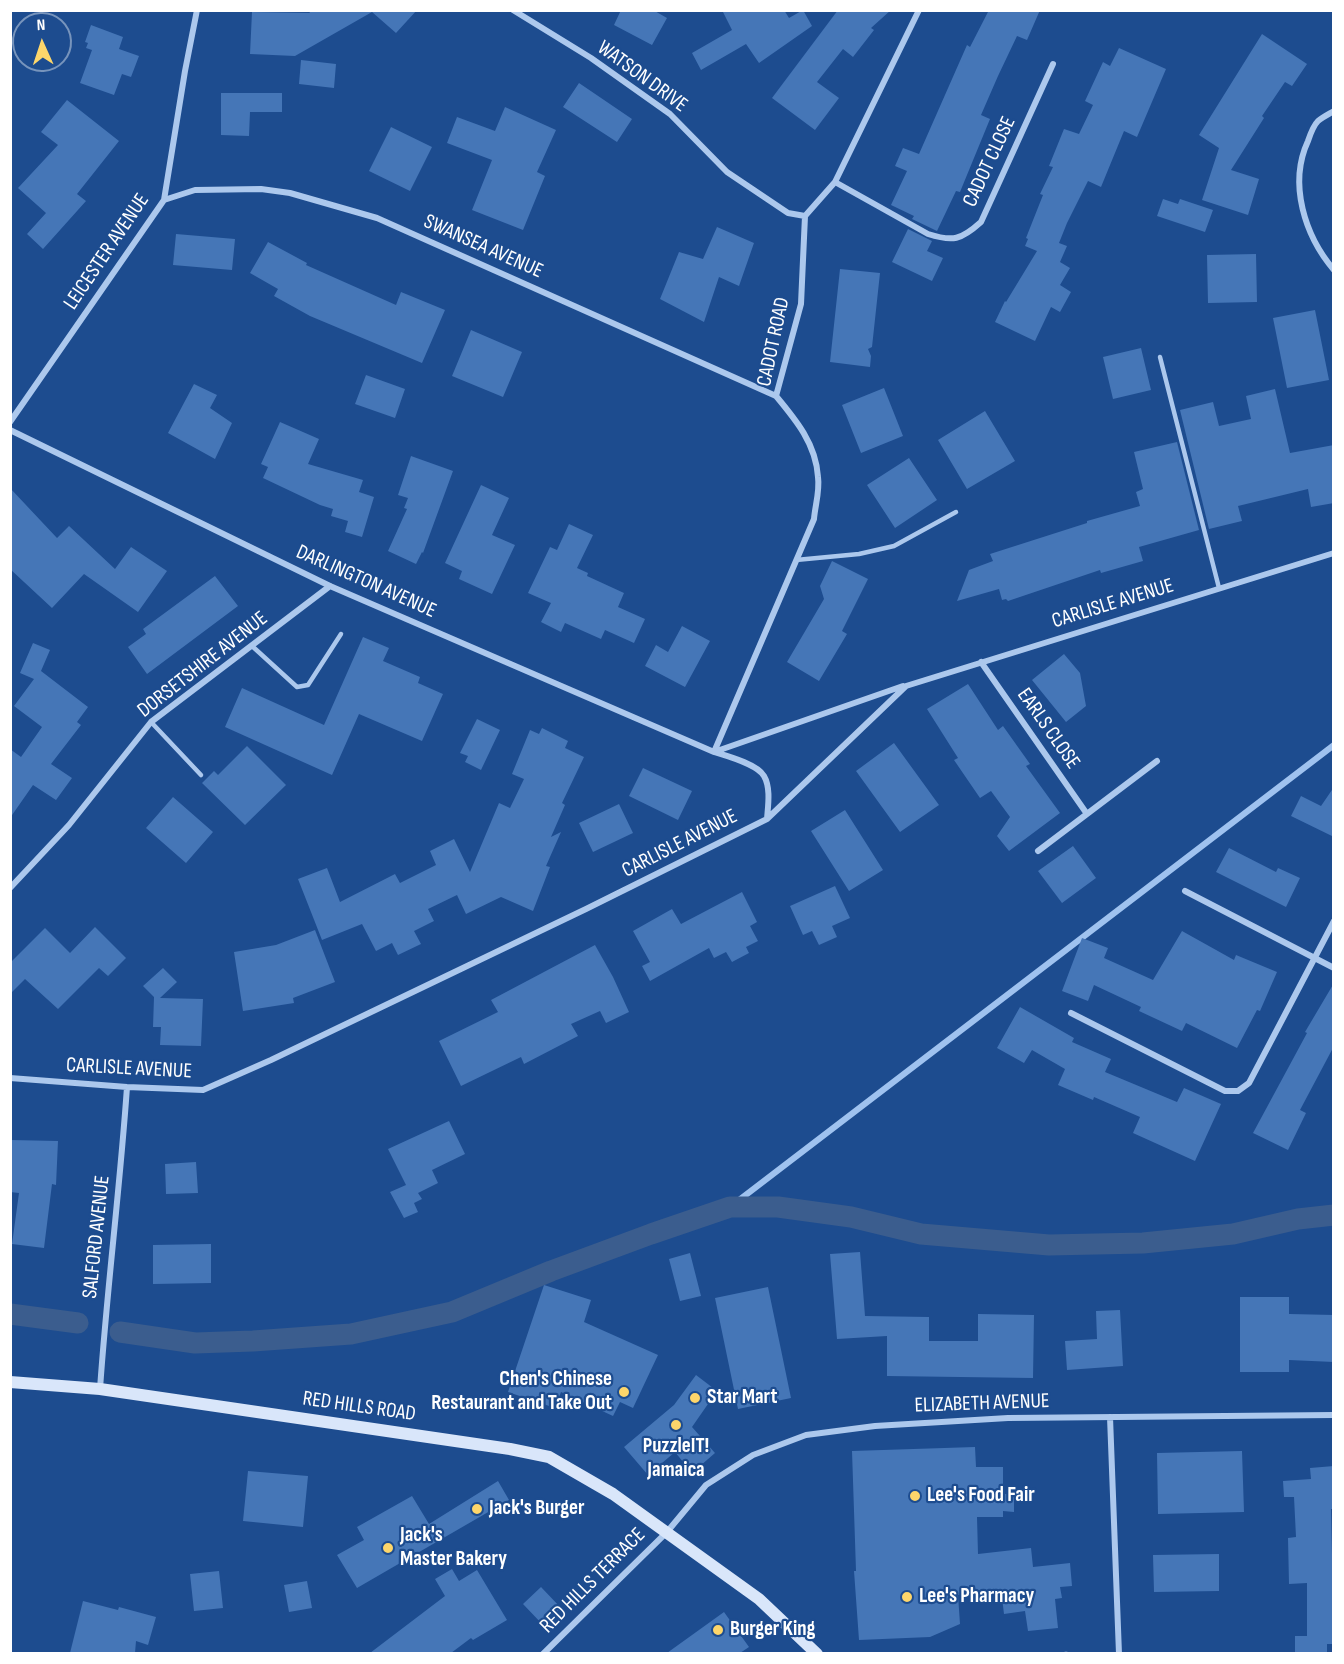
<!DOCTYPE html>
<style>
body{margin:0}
#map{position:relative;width:1344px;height:1664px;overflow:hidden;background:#1d4c8f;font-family:"Sofia Sans Condensed",sans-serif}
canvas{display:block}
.frame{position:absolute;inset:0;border:12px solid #fff;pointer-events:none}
.north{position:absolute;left:12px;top:12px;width:60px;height:60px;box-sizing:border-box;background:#1d4c8f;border:2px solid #7794bc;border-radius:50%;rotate:357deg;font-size:16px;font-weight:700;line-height:24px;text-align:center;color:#fff}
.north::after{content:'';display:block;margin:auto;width:21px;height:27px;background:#fdd66b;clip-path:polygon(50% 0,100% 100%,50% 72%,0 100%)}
</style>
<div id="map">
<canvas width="1344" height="1664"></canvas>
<div class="frame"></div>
<div class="north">N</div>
</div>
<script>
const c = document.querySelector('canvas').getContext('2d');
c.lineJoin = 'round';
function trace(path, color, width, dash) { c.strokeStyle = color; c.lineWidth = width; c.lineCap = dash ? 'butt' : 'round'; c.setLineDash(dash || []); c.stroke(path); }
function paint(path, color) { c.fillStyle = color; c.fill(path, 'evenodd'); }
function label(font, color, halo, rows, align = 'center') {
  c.font = font + ' "Sofia Sans Condensed",sans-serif'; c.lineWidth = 4.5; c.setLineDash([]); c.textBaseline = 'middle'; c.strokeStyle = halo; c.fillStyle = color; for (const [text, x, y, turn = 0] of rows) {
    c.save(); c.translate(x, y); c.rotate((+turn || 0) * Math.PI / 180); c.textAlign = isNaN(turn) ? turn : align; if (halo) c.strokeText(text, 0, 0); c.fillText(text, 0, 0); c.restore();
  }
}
trace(new Path2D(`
 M730 1207 1334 745`), '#9fc2ef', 6);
trace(new Path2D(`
 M10 1314 78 1323
 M120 1332 195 1343 253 1341 351 1334 452 1312 551 1271 651 1234 730 1207H778L851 1217 921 1234 1049 1245 1143 1243 1233 1234 1298 1219 1334 1215`), '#3b5d8e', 21);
paint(new Path2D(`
 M308 10H417L396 33 372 12 295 56 250 54 252 12 310 13Z
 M621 10H653L667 18 652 45 614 25Z
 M722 10H784L789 18 803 10 812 26 759 63 746 44 701 70 692 53 732 30Z
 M838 10H891L871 28 874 30 853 57 843 49 817 82 839 98 815 130 772 98Z
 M989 10H1040L1027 40 1017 36 998 76 981 115 990 119 960 192 956 191 937 231 912 219 914 216 891 205 907 171 895 166 903 148 919 154 967 45 970 47Z
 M91 25 123 37 119 49 139 56 131 77 122 74 114 95 80 83 92 50 86 48 88 43 85 42Z
 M1262 34 1307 64 1292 86 1285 82 1262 116 1264 118 1231 170 1259 179 1248 215 1202 200 1219 148 1199 135Z
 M1119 48 1166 69 1137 137 1124 131 1101 187 1088 181 1067 223 1059 243 1067 246 1060 262 1070 268 1060 285 1071 292 1060 312 1051 307 1035 341 995 322 1005 301 1006 302 1037 251 1025 246 1028 239 1026 238 1043 195 1040 194 1053 167 1049 166 1064 129 1079 134 1093 105 1085 101 1103 62 1110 66Z
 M301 60 336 64 334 88 299 84Z
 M579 83 632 119 617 142 563 107Z
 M221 93H282V112H250L249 136 221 135Z
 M67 100 119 141 77 194 86 201 43 249 27 234 46 213 18 188 58 145 41 132Z
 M505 107 556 130 537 172 545 176 523 230 472 210 492 160 447 143 457 117 495 131Z
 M391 127 432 147 410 191 369 171Z
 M1163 199 1178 204 1180 199 1213 210 1205 232 1157 216Z
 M717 227 754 243 739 286 719 277 704 322 660 299 679 252 703 259Z
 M908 229 932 241 927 251 943 258 932 281 892 262Z
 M176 234 235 239 232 270 173 265Z
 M268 242 307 263 306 265 396 305 401 292 445 310 422 363 310 316 274 296 278 289 250 273Z
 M1256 254 1257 302 1208 303 1207 255Z
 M840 269 880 273 872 347 868 349 871 356 870 367 830 362Z
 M1315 310 1329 380 1287 388 1273 318Z
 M471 330 522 352 503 397 452 376Z
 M1141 348 1151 390 1113 399 1103 357Z
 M366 375 405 389 395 418 355 404Z
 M194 384 217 395 210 408 232 423 215 459 168 433Z
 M884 388 903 436 861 453 842 405Z
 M1275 389 1290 453 1334 445V503L1311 507 1308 489 1238 506 1242 521 1209 529 1180 410 1213 402 1219 426 1251 419 1246 396Z
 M985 411 1015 461 967 489 938 440Z
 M280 422 319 439 308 464 363 480 359 492 374 497 362 537 345 532 348 521 331 516 333 509 320 505 263 478 268 467 261 464Z
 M1177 442 1199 530 1139 547 1143 561 1101 573 1100 570 1008 601 1006 599 1002 600 999 589 957 601 969 570 993 561 990 554 1087 523V521L1140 506 1136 492 1143 489 1134 452Z
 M411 456 453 471 423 553 422 552 416 564 388 551 407 509 404 508 408 498 398 495Z
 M909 458 937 500 895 528 867 485Z
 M481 485 509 498 492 535 515 545 492 594 459 579 462 571 445 563Z
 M10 488 57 538 69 526 115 569 131 547 167 571 138 612 84 574 52 608 10 569Z
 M569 524 593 535 577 568 588 573 587 576 624 593 618 607 645 619 634 643 605 630 601 639 565 623 561 632 541 622 551 603 528 593 550 547 557 550Z
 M832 561 868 579 842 631 847 634 819 681 787 662 824 599 820 586Z
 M215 576 238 606 147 674 128 647 146 634 143 629Z
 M682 626 710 641 685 687 645 666 656 645 668 652Z
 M363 637 389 648 383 661 420 677 418 683 443 694 422 741 359 714 332 775 225 727 242 688 324 725Z
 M33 643 50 650 41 671 88 707 77 722 81 725 51 764 72 778 56 800 33 785 10 818V749L21 757 42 727 14 706 34 679 20 673Z
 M1064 654 1080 673 1086 706 1066 722 1032 680Z
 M968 684 998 730 1003 726 1030 764 1026 766 1060 813 1009 851 997 836 1010 817 991 791 980 798 954 760 958 758 927 709Z
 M477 719 500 730 481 770 465 762 468 756 460 753Z
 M542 728 568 741 565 748 584 757 562 803 565 805 551 837 561 832 546 866 550 867 533 911 501 897 466 914 457 895 428 909 434 921 414 931 421 944 398 955 392 943 376 951 362 924 322 940 298 879 327 868 340 902 395 874 400 883 436 865 430 851 454 839 470 872 499 803 510 808 524 779 512 774 530 730 539 734Z
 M894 743 939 805 900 832 856 771Z
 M247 746 286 785 245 825 202 783 214 771 218 775Z
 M643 768 692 791 678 820 629 796Z
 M1334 787V837L1291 816 1301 796 1321 806Z
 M173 797 213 832 186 863 146 828Z
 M619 804 633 833 593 852 579 823Z
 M845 810 883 870 849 891 811 831Z
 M1073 846 1096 878 1062 903 1038 871Z
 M1229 848 1276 872 1278 868 1300 878 1286 907 1216 872Z
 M835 886 850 918 832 926 837 937 819 945 812 931 803 935 790 906Z
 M742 892 757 922 750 926 758 941 746 947 749 953 732 962 726 952 714 958 709 948 650 981 642 966 650 962 633 931 672 909 681 924Z
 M95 927 126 958 108 976 99 968 58 1009 25 979 10 994V963L45 928 70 953Z
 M315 930 335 982 293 998 294 1003 243 1011 234 952 276 945Z
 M1182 931 1234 960 1236 955 1277 972 1260 1011 1257 1010 1237 1048 1186 1023 1182 1031 1139 1011 1141 1007 1094 985 1088 1001 1062 991 1082 938 1108 948 1104 958 1153 980Z
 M595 945 613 977 629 1012 606 1023 600 1011 571 1024 578 1036 524 1064 521 1057 461 1086 439 1041 498 1012 491 1000Z
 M163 968 177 982 160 998 203 999 201 1046 160 1045 161 1027H153L154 997 143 986Z
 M1334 983V1046L1300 1110 1306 1113 1288 1150 1253 1133 1307 1033 1305 1032Z
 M1020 1007 1074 1038 1072 1042 1111 1059 1105 1072 1177 1102 1184 1088 1221 1104 1195 1161 1133 1133 1140 1117 1094 1097 1093 1100 1058 1085 1065 1069 1032 1050 1024 1063 997 1048Z
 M449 1121 465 1154 432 1170 438 1183 418 1193 422 1199 414 1203 418 1212 404 1218 390 1192 406 1185 388 1149Z
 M10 1140 58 1141 56 1185 52 1184 44 1248 12 1244 19 1193 10 1192Z
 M196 1162 198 1193 166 1194 165 1164Z
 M211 1244V1283L153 1284V1245Z
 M860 1252 865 1316 929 1317V1341H978V1314L1034 1315 1033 1378 887 1376V1336L837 1339 830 1254Z
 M690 1253 701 1296 680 1301 669 1259Z
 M544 1285 591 1300 584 1322 658 1355 633 1408 620 1402 613 1416 561 1392 555 1408 508 1392Z
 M768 1287 791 1398 738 1409 715 1298Z
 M1240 1297H1289V1314L1334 1315V1362L1289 1360V1372H1240Z
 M1120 1310 1123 1366 1067 1370 1065 1341 1097 1339 1096 1311Z
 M696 1375 717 1391 692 1427 715 1453 692 1473 675 1452 648 1475 624 1447 674 1405Z
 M975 1447 976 1467H1003V1494H1014V1512L1003 1511V1517H977L978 1554 1031 1548 1033 1567 1070 1563 1072 1586 1060 1587 1062 1598 1055 1599 1058 1628 1028 1631 1025 1611 1004 1614 1001 1590 958 1595 960 1624 930 1637 859 1640 854 1571H856L852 1451Z
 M1242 1451 1244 1512 1158 1514 1157 1453Z
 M1334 1466V1509H1331L1334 1644H1327V1653H1295V1636H1307V1583L1289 1584 1288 1538 1296 1537 1294 1497H1284L1283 1481 1311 1479 1310 1468Z
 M248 1471 308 1476 303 1527 243 1521Z
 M498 1481 509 1500 357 1588 337 1555 364 1540 357 1527 412 1496 429 1524Z
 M1219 1554V1591L1154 1592 1153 1555Z
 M452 1569 459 1581 477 1570 507 1620 473 1640 471 1638 451 1653H370L445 1596 435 1579Z
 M219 1571 223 1608 194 1611 190 1574Z
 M307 1581 312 1608 289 1612 284 1585Z
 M541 1587 561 1608 543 1625 523 1604Z
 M83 1601 118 1610 119 1607 156 1617 148 1645 136 1641 135 1653H70Z
 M724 1612 749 1647 740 1653H667Z`), '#4576b7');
trace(new Path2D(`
 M1160 357 1219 588
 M796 560 859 554 894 546 956 512
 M252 646 297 687 308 685 341 634
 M151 722 201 775
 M1065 1654H1067`), '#acc8ed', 4.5);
trace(new Path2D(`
 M513 10 591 58 670 114 727 172 788 213 805 216
 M1334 111C1329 114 1323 117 1318 121 1313 126 1310 135 1308 141 1288 184 1305 236 1334 270
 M835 182 928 234C953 242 961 240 981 222L1053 64
 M164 200 195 190 261 189 290 193 377 218 776 396
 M10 422 164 200 185 71 197 10
 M10 430 330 586 714 752C727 756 757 764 764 776 771 788 768 806 767 819
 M981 662 1087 814
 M714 752 814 519C815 506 820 491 818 477 816 444 796 420 776 396L801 304 805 216 835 182 919 10
 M714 752 903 686
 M1038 851 1157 761
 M10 888 69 825 151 722 330 586
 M1185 891 1334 968
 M1071 1013 1225 1091H1238L1249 1083 1334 921
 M10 1078 127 1087 203 1090 271 1060 586 909 767 819 906 686 1334 553
 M100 1389C107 1288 120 1188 127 1087
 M1110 1417 1119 1654
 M543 1654 667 1532 706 1485 753 1455 806 1435 875 1426 1008 1418 1334 1415`), '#acc8ed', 6);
trace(new Path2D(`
 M10 1382 100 1389 510 1449 549 1457 613 1494 759 1599 817 1654`), '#d9e6fa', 12);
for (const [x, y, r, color] of [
 [624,1392,6,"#fdd66b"],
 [695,1398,6,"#fdd66b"],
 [676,1425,6,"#fdd66b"],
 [915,1496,6,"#fdd66b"],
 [477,1509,6,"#fdd66b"],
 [388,1548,6,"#fdd66b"],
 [907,1597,6,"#fdd66b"],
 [718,1630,6,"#fdd66b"]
]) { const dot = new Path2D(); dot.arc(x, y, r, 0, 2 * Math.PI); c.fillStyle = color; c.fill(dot); trace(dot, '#1d4c8f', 2); }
label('21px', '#fff', '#1d4c8f', [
 ["WATSON DRIVE",642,77,36],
 ["CADOT CLOSE",990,162,-65],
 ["SWANSEA AVENUE",483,247,24],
 ["LEICESTER AVENUE",107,252,-56],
 ["CADOT ROAD",774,342,-78],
 ["DARLINGTON AVENUE",366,582,24],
 ["CARLISLE AVENUE",1113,604,-17],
 ["DORSETSHIRE AVENUE",203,665,-38],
 ["EARLS CLOSE",1048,729,55],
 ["CARLISLE AVENUE",680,844,-27],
 ["CARLISLE AVENUE",129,1069,3],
 ["SALFORD AVENUE",97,1237,-84],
 ["ELIZABETH AVENUE",982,1404,-2],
 ["RED HILLS ROAD",359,1407,8],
 ["RED HILLS TERRACE",593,1581,-45]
]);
label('bold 21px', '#fff', '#1d4c8f', [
 ["Chen's Chinese",612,1380,"right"],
 ["Restaurant and Take Out",612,1404,"right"],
 ["Star Mart",707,1398],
 ["PuzzleIT!",676,1447,"center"],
 ["Jamaica",676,1471,"center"],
 ["Lee's Food Fair",927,1496],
 ["Jack's Burger",489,1509],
 ["Jack's",400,1536],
 ["Master Bakery",400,1560],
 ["Lee's Pharmacy",919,1597],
 ["Burger King",730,1630]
], 'left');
</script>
